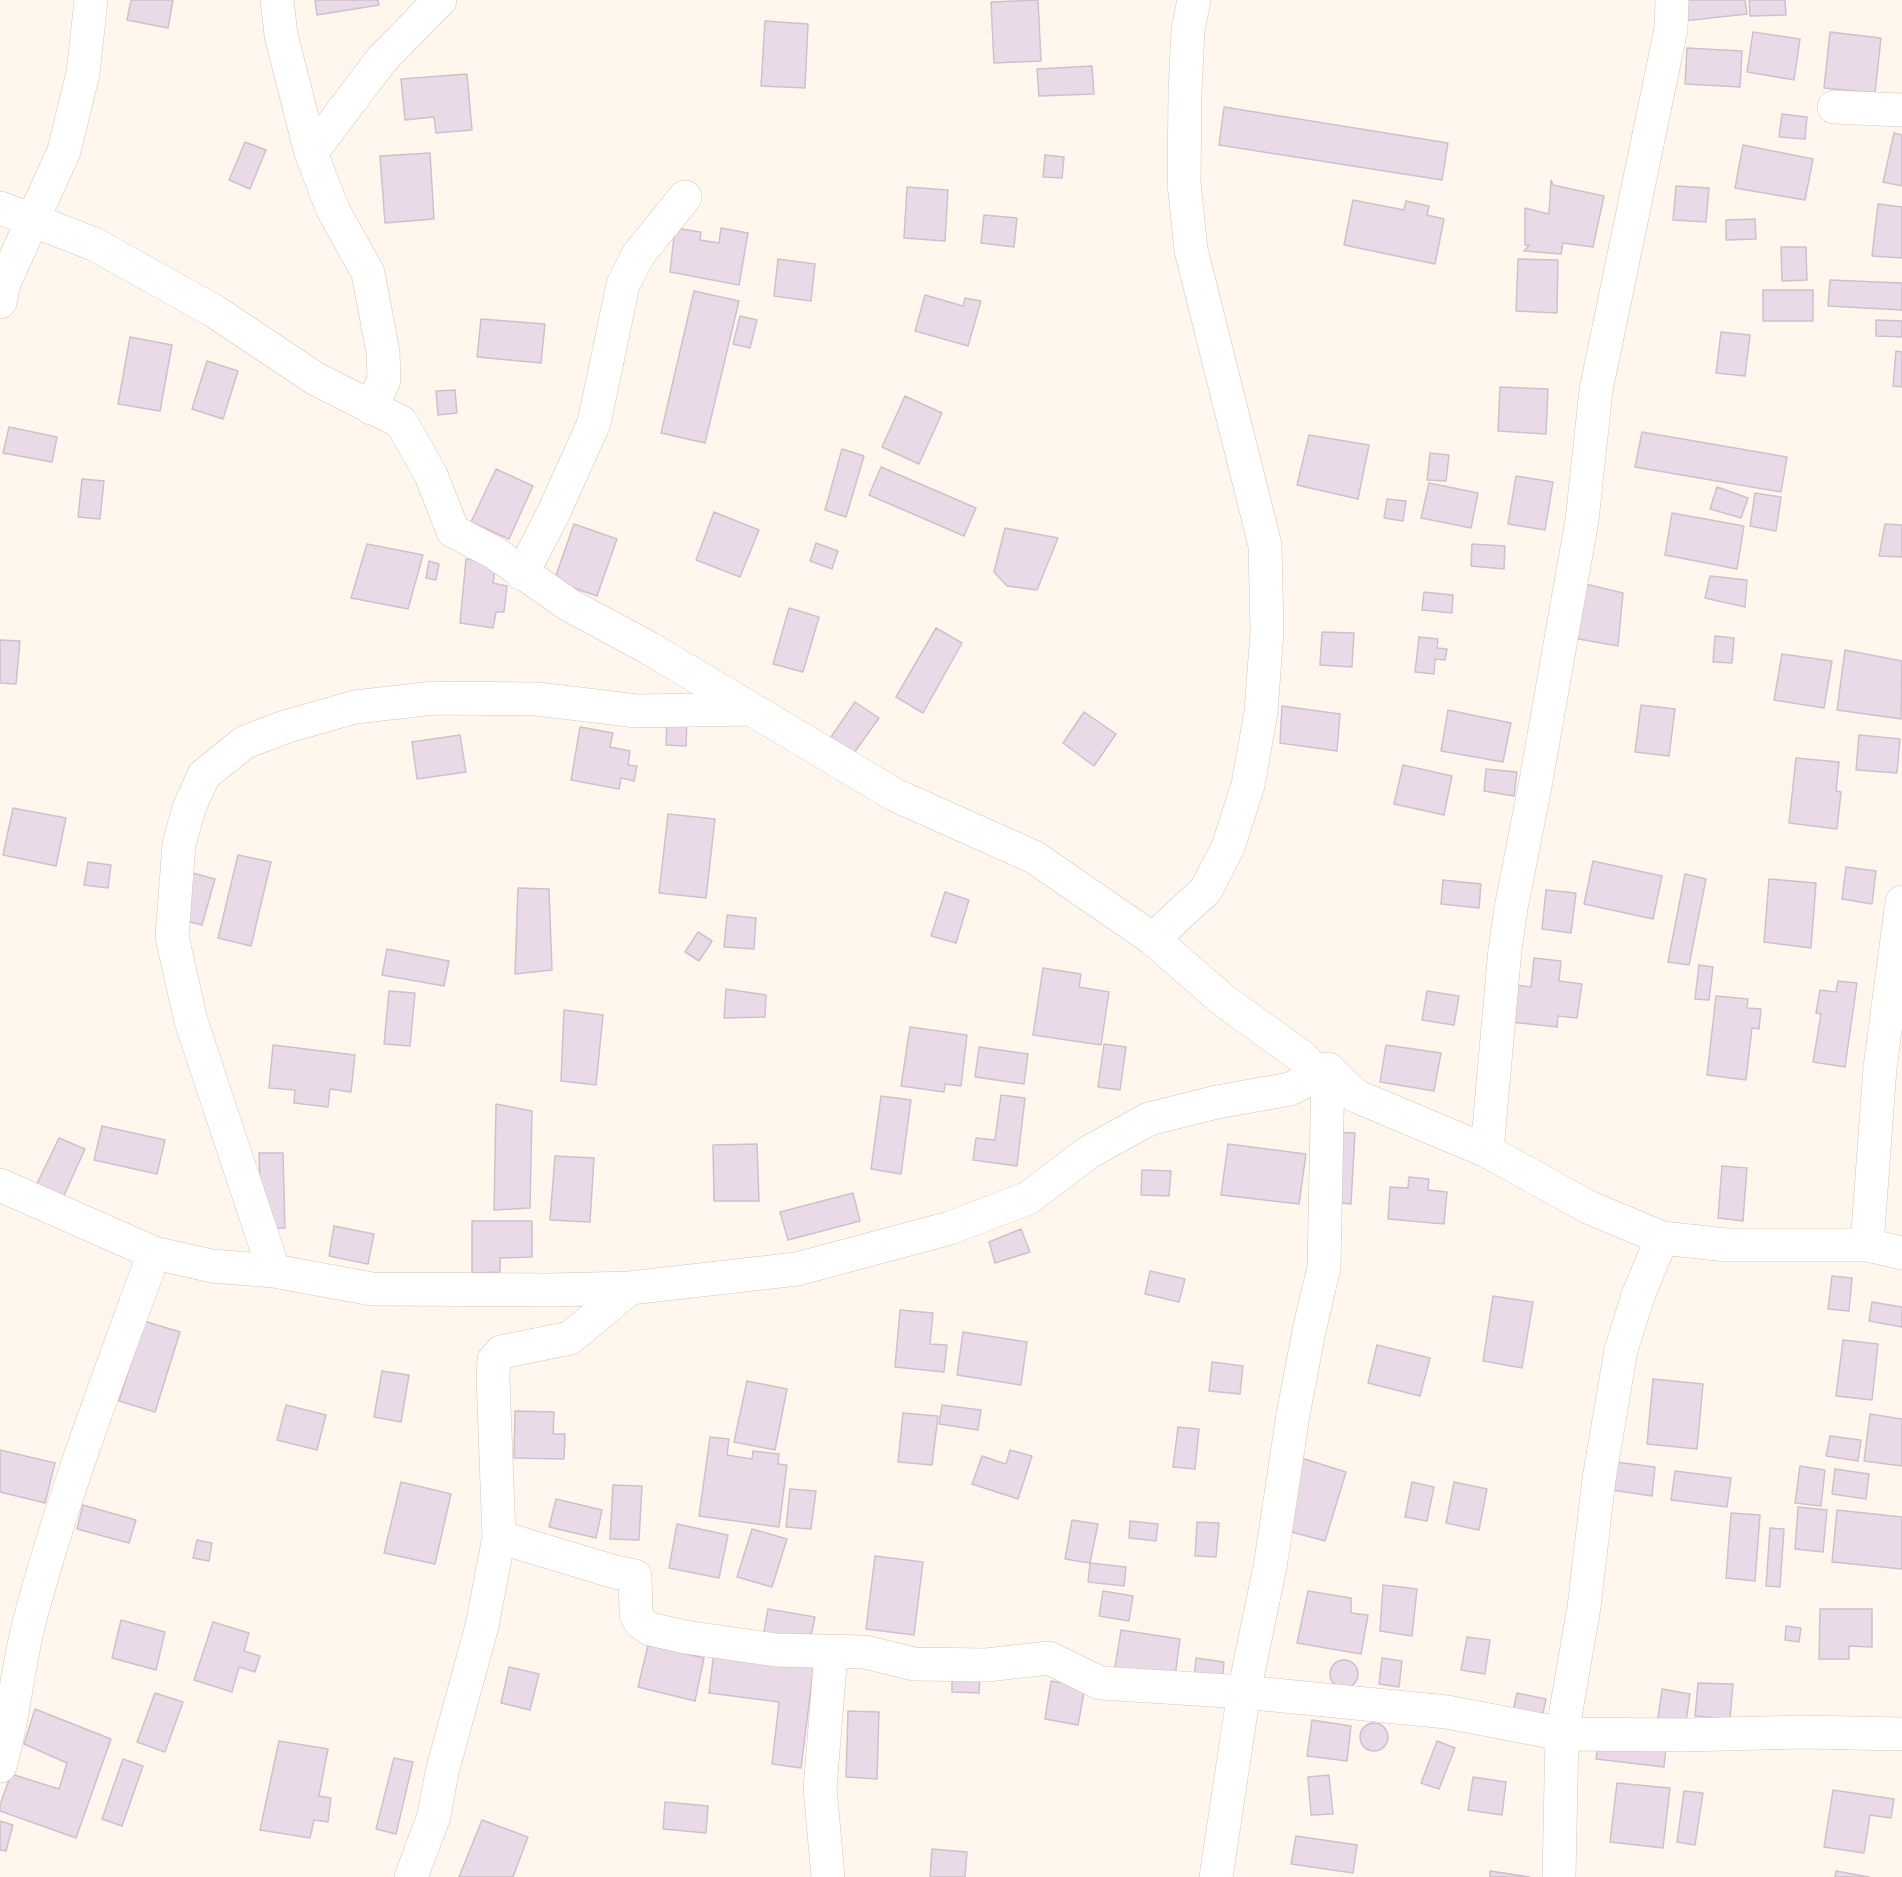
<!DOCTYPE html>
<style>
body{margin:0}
canvas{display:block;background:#fff7ee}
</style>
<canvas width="1902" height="1877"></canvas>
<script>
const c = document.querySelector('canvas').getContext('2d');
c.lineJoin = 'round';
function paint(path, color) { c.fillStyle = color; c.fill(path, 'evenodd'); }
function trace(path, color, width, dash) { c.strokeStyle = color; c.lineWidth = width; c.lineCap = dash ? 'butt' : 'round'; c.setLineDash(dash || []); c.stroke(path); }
const building = new Path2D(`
 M131 0H173L168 28 127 20Z
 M315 0H378L379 5 317 15Z
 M1038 0 1041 61 994 63 991 2Z
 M1682 0H1745L1747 14 1684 21Z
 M1749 0H1785L1786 15 1750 16Z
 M765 21 808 24 805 88 761 86Z
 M1753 32 1800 39 1794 80 1747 72Z
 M1830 32 1881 38 1875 93 1824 88Z
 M1687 48 1742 51 1740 87 1685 84Z
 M1092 66 1094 94 1039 96 1037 69Z
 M467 74 472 130 436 133 434 117 405 120 401 79Z
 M1224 107 1448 143 1442 180 1219 145Z
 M1782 114 1807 117 1805 139 1779 137Z
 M1894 133 1902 135V186L1883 182Z
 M245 142 266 150 250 189 229 180Z
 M1743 145 1813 159 1805 200 1735 188Z
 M430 153 434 219 385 223 380 156Z
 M1045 155 1064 157 1062 178 1043 177Z
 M1551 180 1553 185 1604 196 1593 247 1563 243 1561 254 1524 251 1529 245H1525V208L1549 214Z
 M1676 186 1709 188 1706 222 1673 220Z
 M907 187 948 190 945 241 904 238Z
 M1353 200 1404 210 1406 201 1429 206 1427 215 1444 219 1435 264 1344 245Z
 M1878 204 1902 207V258L1872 256Z
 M984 215 1017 218 1014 247 981 243Z
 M1755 219 1756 239 1726 240V220Z
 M675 228 701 232 700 240 719 243 721 228 748 233 739 285 670 272Z
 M1781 247H1806L1807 280 1782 281Z
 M778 259 815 264 811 301 774 296Z
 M1518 259 1558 260 1557 313 1516 311Z
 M1830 280 1902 283V310L1828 306Z
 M1763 290H1813V321H1763Z
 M694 291 739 301 705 443 661 433Z
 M925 295 963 306 965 298 981 301 968 346 915 331Z
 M740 316 757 320 750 348 733 344Z
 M481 319 545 324 541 363 477 357Z
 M1876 320 1902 321V337L1876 336Z
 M1721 332 1750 335 1745 376 1716 373Z
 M130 337 172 345 160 411 118 404Z
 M1896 351 1902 352V387L1893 386Z
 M207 361 238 371 223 419 192 409Z
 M1500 387 1548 389 1546 434 1498 431Z
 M455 390 457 413 438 415 436 391Z
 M905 396 942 413 919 464 882 447Z
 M9 427 57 437 52 462 3 453Z
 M1642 432 1787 457 1781 492 1635 467Z
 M1309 435 1369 445 1358 499 1297 485Z
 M842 449 864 456 846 517 825 510Z
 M1430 453 1449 455 1446 481 1427 480Z
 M881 467 976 508 964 536 869 495Z
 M496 469 533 486 509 539 471 522Z
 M1516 476 1553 482 1545 530 1508 524Z
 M82 479 104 481 100 519 78 517Z
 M1429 483 1478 493 1471 528 1421 518Z
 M1717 487 1748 498 1741 518 1710 509Z
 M1755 493 1781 497 1776 531 1750 526Z
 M1387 499 1406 501 1403 521 1384 518Z
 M714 512 759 530 740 577 696 560Z
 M1672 513 1744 526 1737 569 1665 555Z
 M574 524 617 539 597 596 554 581Z
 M1885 524 1902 525V557L1879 556Z
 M1005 528 1058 538 1037 590 1007 586 994 572Z
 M816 543 838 551 832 569 810 561Z
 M367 544 423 555 408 609 351 598Z
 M1472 544 1505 546 1504 569 1471 566Z
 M466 559 496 563 493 583 507 586 504 612H496L493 628 460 623Z
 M429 561 439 564 436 580 426 578Z
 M1710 576 1747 580 1745 607 1705 598Z
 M1581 583 1623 593 1618 646 1573 638Z
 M1424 592 1453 595 1452 613 1422 610Z
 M789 608 819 617 803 672 773 664Z
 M936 628 962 643 923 713 896 697Z
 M1322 632 1354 633 1352 667 1320 665Z
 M1715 636 1734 638 1732 663 1713 662Z
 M1419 637 1438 639 1437 648 1447 649 1445 660 1435 659 1434 674 1415 672Z
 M0 640 20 641 16 684 0 683Z
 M1845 650 1902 661 1901 719 1837 710Z
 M1782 654 1832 661 1824 708 1774 700Z
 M855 702 879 718 854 753 831 737Z
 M1641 705 1675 709 1669 756 1635 752Z
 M1282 706 1340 714 1337 751 1280 743Z
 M1448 710 1511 723 1503 762 1441 751Z
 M1084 712 1116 734 1094 766 1063 743Z
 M667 719H687L686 746 666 745Z
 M580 727 613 733 610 747 630 751 628 765 637 766 634 781 621 778 619 789 571 780Z
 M460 735 466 772 417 779 412 742Z
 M1859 735 1900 739 1897 773 1856 770Z
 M1796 758 1839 762 1836 791 1841 792 1837 829 1789 823Z
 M1403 765 1452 776 1444 815 1394 804Z
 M1486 769 1517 772 1514 796 1484 791Z
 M13 808 66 818 56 866 3 855Z
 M668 814 715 819 706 898 659 893Z
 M238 855 271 862 251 946 218 938Z
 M1593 861 1662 876 1653 919 1584 904Z
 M88 862 111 865 108 888 84 885Z
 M1846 867 1876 871 1872 904 1842 899Z
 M193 873 215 879 202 925 179 919Z
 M1685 874 1706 879 1689 965 1668 962Z
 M1769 879 1816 883 1811 948 1764 942Z
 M1443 880 1481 884 1479 908 1441 904Z
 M518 888 549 889 552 970 515 974Z
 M1546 890 1576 893 1571 933 1542 929Z
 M945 892 969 900 956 943 931 936Z
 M727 915 756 918 754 949 724 947Z
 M698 932 712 941 699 961 685 952Z
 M387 949 449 961 444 986 382 975Z
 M1534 958 1561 961 1559 981 1582 984 1577 1018 1558 1016 1557 1027 1511 1022 1515 985 1531 987Z
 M1699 965 1713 967 1709 1000 1695 999Z
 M1043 968 1081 974 1079 987 1109 992 1101 1045 1033 1035Z
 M1838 981 1857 983 1845 1067 1813 1062 1821 1014 1816 1013 1820 990 1836 992Z
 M726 989 766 995 765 1017 724 1018Z
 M389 991 415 993 410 1046 384 1044Z
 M1427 991 1459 996 1454 1025 1422 1020Z
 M1716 996 1748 999 1747 1008 1761 1009 1759 1029 1752 1028 1746 1080 1707 1075Z
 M564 1010 603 1015 596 1085 561 1081Z
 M910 1027 967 1035 961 1086 945 1084 944 1092 901 1086Z
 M1104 1044 1126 1047 1120 1090 1098 1087Z
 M273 1045 355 1055 351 1092 330 1089 328 1107 294 1103 295 1090 269 1088Z
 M1386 1045 1441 1053 1434 1091 1380 1082Z
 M979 1047 1028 1054 1024 1084 975 1077Z
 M1001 1095 1025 1098 1017 1166 973 1160 976 1138 995 1140Z
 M881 1096 911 1100 901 1174 871 1169Z
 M496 1104 532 1111 530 1208 494 1210Z
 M102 1126 165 1140 157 1174 94 1160Z
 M1334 1132 1355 1133 1351 1204 1330 1202Z
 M59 1138 85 1149 58 1209 31 1196Z
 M757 1144 759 1201H714L713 1145Z
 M1228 1144 1306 1154 1299 1204 1221 1195Z
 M259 1153H283L285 1228 261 1229Z
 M555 1156 594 1158 590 1222 550 1220Z
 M1722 1166 1747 1168 1743 1221 1718 1218Z
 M1142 1170 1171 1171 1169 1196 1141 1195Z
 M1409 1177 1429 1179 1428 1190 1447 1192 1444 1224 1388 1219 1390 1187 1408 1188Z
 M853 1193 860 1221 788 1240 780 1212Z
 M472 1221H532V1257L500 1258V1272L472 1273Z
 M334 1226 374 1234 368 1264 329 1256Z
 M1021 1229 1030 1252 995 1263 989 1242Z
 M1150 1271 1185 1279 1179 1302 1145 1294Z
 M1832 1276 1852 1278 1849 1311 1828 1309Z
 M1493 1296 1533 1302 1522 1368 1483 1361Z
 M1872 1302 1902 1307V1327L1869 1321Z
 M900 1310 933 1313 930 1344 947 1345 944 1372 895 1367Z
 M144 1321 180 1332 155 1412 119 1401Z
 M963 1332 1027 1342 1021 1385 957 1375Z
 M1843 1340 1878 1344 1872 1400 1836 1396Z
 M1377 1345 1430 1358 1420 1396 1368 1383Z
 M1212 1362 1243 1366 1240 1394 1209 1391Z
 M382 1371 409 1375 401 1422 374 1417Z
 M1653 1379 1703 1384 1697 1449 1647 1444Z
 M747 1381 787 1389 775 1450 734 1442Z
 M286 1405 326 1415 317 1450 277 1440Z
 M942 1405 981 1410 978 1430 939 1424Z
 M515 1411 554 1412 553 1434H565L564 1459 514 1458Z
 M903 1413 938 1416 932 1465 898 1462Z
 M1870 1414 1902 1419V1466L1864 1461Z
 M1178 1427 1199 1429 1195 1469 1173 1467Z
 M1830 1436 1861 1440 1858 1461 1826 1456Z
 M710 1437 729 1439 727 1455 752 1459 753 1451 779 1454 778 1464 787 1465 779 1527 699 1516Z
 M0 1450 55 1463 45 1503 0 1492Z
 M1010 1450 1032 1456 1018 1499 972 1484 982 1456 1006 1464Z
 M1298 1457 1346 1472 1325 1541 1277 1528Z
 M1616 1462 1655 1467 1652 1496 1612 1490Z
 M1800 1466 1825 1470 1821 1506 1795 1503Z
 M1835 1469 1869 1474 1866 1499 1832 1494Z
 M1675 1471 1731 1478 1727 1507 1671 1500Z
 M401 1482 451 1494 435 1564 384 1553Z
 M1412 1482 1434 1487 1427 1521 1405 1517Z
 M1454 1482 1487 1489 1479 1530 1446 1523Z
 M613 1485 642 1486 639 1540 610 1539Z
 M790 1489 816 1491 811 1529 786 1527Z
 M556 1499 602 1510 596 1538 549 1527Z
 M83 1505 136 1520 129 1543 77 1529Z
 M1798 1507 1827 1510 1823 1552 1795 1549Z
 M1837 1510 1902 1517V1569L1832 1562Z
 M1731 1513 1760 1515 1755 1581 1726 1578Z
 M1072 1520 1098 1524 1090 1563 1065 1559Z
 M1130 1521 1158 1524 1156 1541 1129 1538Z
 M1197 1522 1219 1523 1216 1557 1195 1556Z
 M677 1524 728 1535 719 1578 669 1568Z
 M1770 1528 1784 1529 1780 1587 1766 1586Z
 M752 1529 787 1539 772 1587 737 1577Z
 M197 1540 212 1543 209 1561 193 1558Z
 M875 1556 923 1562 914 1635 866 1629Z
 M1090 1563 1126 1567 1124 1586 1088 1582Z
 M1383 1585 1417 1589 1412 1636 1380 1631Z
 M1103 1591 1133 1596 1129 1621 1099 1616Z
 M1308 1591 1351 1598V1613L1368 1615 1361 1654 1297 1643Z
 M768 1609 815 1617 809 1645 763 1637Z
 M1820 1609H1872V1647L1849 1646V1659H1819Z
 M121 1620 165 1632 156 1670 112 1658Z
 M213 1622 249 1633 244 1651 260 1656 255 1672 239 1667 232 1692 194 1680Z
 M1786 1626 1801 1628 1799 1642 1785 1640Z
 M1121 1630 1180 1639 1175 1677 1115 1667Z
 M1467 1637 1490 1640 1485 1674 1461 1670Z
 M648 1645 704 1658 695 1701 638 1687Z
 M714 1651 814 1664 801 1768 772 1764 779 1702 709 1693Z
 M1196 1658 1224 1662 1222 1682 1194 1678Z
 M1382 1658 1402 1661 1399 1687 1379 1684Z
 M1330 1674a14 14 0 1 1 28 0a14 14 0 1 1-28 0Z
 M509 1667 539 1674 530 1710 501 1703Z
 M952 1674 980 1675 979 1693 952 1692Z
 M1051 1681 1085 1687 1078 1725 1045 1719Z
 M1698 1683 1733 1684 1730 1719 1695 1716Z
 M1662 1689 1690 1694 1686 1722 1658 1718Z
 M155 1693 183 1702 165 1752 137 1742Z
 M1517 1693 1546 1699 1541 1722 1512 1716Z
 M35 1709 111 1739 76 1838 0 1811V1805L11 1774 59 1789 67 1763 24 1744Z
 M848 1711 879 1712 877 1779 846 1777Z
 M1312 1720 1351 1726 1347 1761 1307 1756Z
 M1360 1737a14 14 0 1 1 28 0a14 14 0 1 1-28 0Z
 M1599 1738 1666 1747 1664 1767 1596 1759Z
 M279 1741 328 1749 319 1796 331 1798 328 1822 314 1820 310 1838 260 1830Z
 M1437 1741 1455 1748 1439 1789 1421 1783Z
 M394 1758 413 1762 396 1834 376 1829Z
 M123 1759 143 1766 122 1826 102 1819Z
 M1329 1775 1333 1814 1311 1815 1308 1777Z
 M1473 1777 1506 1782 1502 1815 1468 1810Z
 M1617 1783 1670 1788 1663 1848 1610 1842Z
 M1833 1790 1894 1799 1891 1818 1870 1815 1864 1853 1824 1847Z
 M1684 1791 1703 1793 1695 1845 1677 1842Z
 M665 1802 708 1806 706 1833 663 1829Z
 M482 1820 528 1837 513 1877H459Z
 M0 1821 13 1825 6 1851 0 1850Z
 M1296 1836 1357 1845 1353 1873 1291 1864Z
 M932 1849 967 1852 965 1877H930Z
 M1490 1871 1530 1877H1490Z
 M1836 1871 1869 1877H1835Z`);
paint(building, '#ead9e6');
trace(building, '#d0c0cc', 1.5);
const minor = new Path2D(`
 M277 0 281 35 311 153 333 210 368 273 383 352 384 380 371 408
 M1834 107 1902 110
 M311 153 382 59 440 0
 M0 208 94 244 214 311 316 379 401 422 431 475 453 531 495 553 569 605 649 648 895 795 1034 857 1153 939 1223 1000 1302 1057 1315 1071 1328 1069 1324 1267 1309 1331 1293 1415 1270 1567 1244 1692 1216 1877
 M0 302 4 283 64 151 83 73 91 0
 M522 574 552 516 594 423 623 285 638 255 685 197
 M1153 939 1206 890 1228 847 1248 785 1261 712 1267 631 1265 545 1191 250 1184 183 1185 92 1188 30 1194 0
 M1487 1151 1505 949 1511 908 1536 781 1582 520 1596 390 1671 29 1672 0
 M0 1185 154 1253 212 1266 274 1271 372 1289 552 1290 630 1288 797 1269 950 1228 1028 1198 1089 1152 1149 1119 1217 1102 1290 1089 1328 1069 1356 1096 1487 1151 1588 1207 1662 1238 1727 1245H1867L1902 1253
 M1867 1245 1880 1068 1902 902
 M274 1271 191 1021 172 937 179 844 189 808 204 775 245 742 285 727 355 707 434 698 537 699 637 711 751 709
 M499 1537 615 1572 635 1576 636 1614 640 1622 650 1629 685 1637 776 1650 865 1652 914 1664 986 1665 1049 1658 1100 1683 1244 1692 1447 1712 1562 1734 1684 1735 1803 1732 1902 1734
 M0 1766C14 1718 17 1668 30 1619 63 1495 110 1374 154 1253
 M411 1877 434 1816 442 1772 482 1626 499 1537 493 1377 494 1360 501 1352 570 1338 630 1288
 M828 1877 820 1788 831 1653
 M1559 1877 1562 1734 1584 1607 1599 1479 1621 1350 1639 1293 1662 1238`);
trace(minor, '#d2c6b7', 34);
trace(minor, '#fff', 33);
</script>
